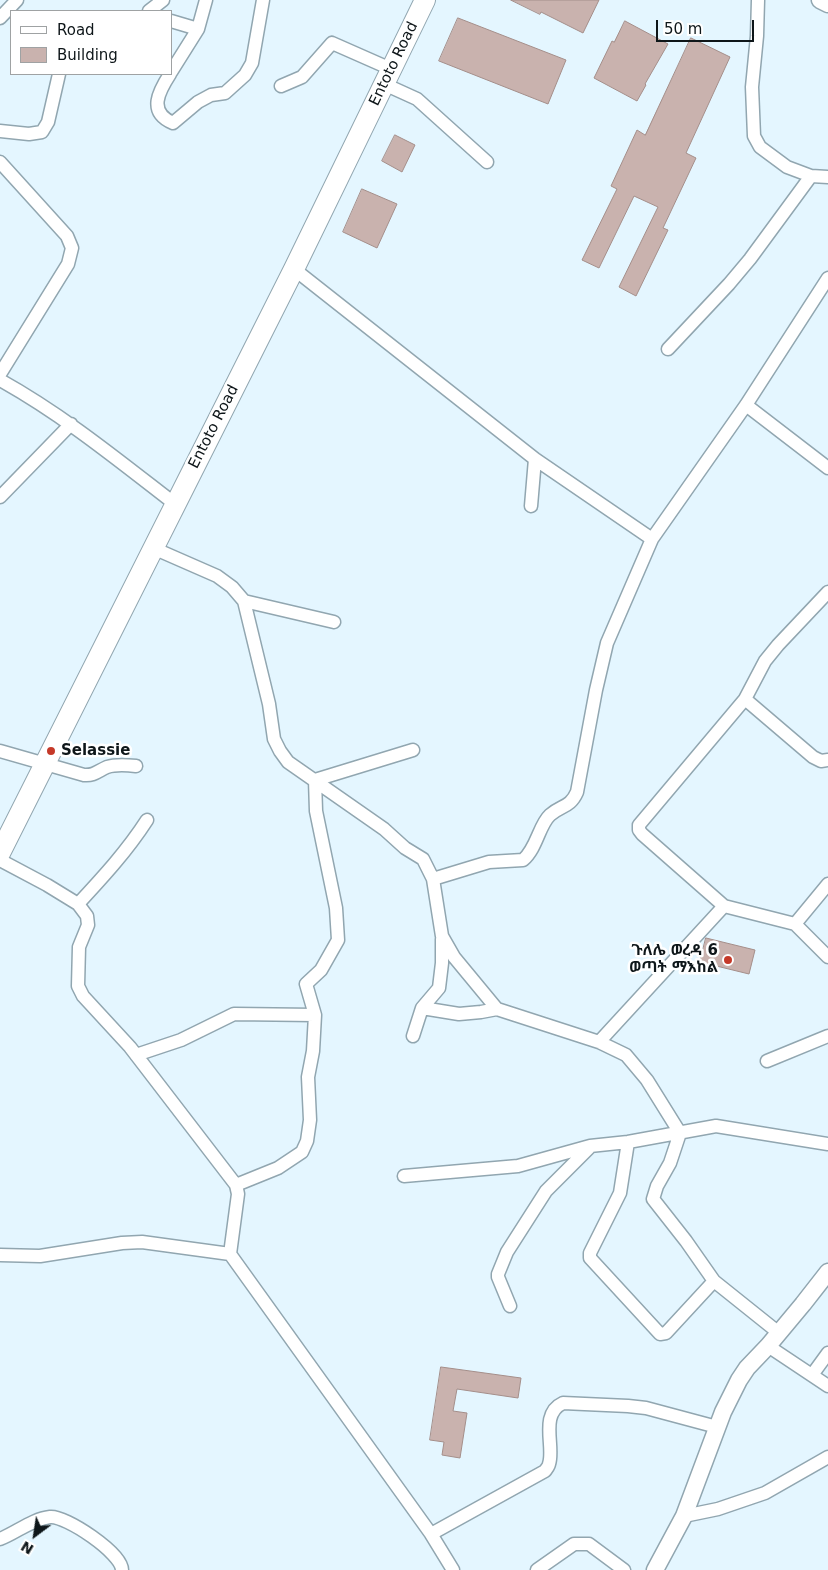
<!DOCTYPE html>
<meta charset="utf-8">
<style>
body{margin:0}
#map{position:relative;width:828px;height:1570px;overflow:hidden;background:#e4f6ff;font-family:"DejaVu Sans",sans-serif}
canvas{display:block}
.legend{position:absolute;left:10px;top:10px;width:162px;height:65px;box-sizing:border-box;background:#fff;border:1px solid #9fa2a3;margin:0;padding:6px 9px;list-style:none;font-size:15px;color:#0e1619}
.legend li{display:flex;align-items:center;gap:10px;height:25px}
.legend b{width:25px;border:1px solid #9fa2a3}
.north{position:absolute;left:10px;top:1510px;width:50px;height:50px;-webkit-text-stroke:4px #fff;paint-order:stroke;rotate:211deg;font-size:14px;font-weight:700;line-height:20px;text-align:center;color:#0e1619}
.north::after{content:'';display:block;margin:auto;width:18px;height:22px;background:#0e1619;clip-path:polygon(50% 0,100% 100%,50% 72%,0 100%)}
.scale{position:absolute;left:656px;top:20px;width:98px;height:22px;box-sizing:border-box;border:2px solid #0e1619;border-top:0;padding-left:6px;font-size:15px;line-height:18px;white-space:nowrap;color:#0e1619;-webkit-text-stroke:4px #fff;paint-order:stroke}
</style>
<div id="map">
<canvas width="828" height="1570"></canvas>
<ul class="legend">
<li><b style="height:6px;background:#fff"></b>Road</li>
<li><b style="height:14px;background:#c9b2ae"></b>Building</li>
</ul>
<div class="north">N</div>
<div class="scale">50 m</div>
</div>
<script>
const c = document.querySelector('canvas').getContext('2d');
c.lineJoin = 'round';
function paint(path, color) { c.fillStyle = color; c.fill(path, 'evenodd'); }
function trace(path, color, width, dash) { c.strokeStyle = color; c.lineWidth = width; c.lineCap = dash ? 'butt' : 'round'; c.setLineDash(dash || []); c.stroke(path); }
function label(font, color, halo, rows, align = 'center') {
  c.font = font + ' "DejaVu Sans","Noto Sans Ethiopic",sans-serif'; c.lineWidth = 5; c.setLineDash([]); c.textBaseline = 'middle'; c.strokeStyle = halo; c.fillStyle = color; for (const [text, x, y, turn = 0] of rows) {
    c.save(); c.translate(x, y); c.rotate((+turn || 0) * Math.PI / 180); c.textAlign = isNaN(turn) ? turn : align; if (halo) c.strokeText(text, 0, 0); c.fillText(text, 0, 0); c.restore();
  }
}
const building = new Path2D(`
 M511 0H599L583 33 541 12 540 14Z
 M458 18 566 60 548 104 439 61Z
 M625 21 668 44 645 84 646 85 637 101 594 78 612 41 614 42Z
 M691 38 730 57 686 153 696 158 663 228 668 230 636 296 619 287 658 207 634 196 599 268 582 260 617 189 611 186 637 130 645 135Z
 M395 135 415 145 402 172 382 161Z
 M362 189 397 204 377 248 343 232Z
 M706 938 755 950 749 974 700 962Z
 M441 1367 521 1378 518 1398 457 1389 453 1411 467 1413 460 1458 442 1455 444 1442 430 1440Z`);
paint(building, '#c9b2ae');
trace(building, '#a48e8a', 1);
const minor = new Path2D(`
 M758 0 757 36 752 87 754 136 760 147 787 167 811 176 828 177
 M149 11 163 0
 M0 18 17 0
 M171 21 198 29
 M171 72 198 29 206 0
 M170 74C159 91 147 112 173 123L198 102 211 95 225 93 245 75 252 63 263 0
 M384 84 417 99 487 162
 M281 86 302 77 332 43 391 69
 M0 131 29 134 42 132 48 122 59 74
 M0 162 67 236 72 248 68 264 0 374
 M294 269 535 459 652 539
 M668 349 729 284 750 259 811 176
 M0 380C63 415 118 460 175 504
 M746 405 828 468
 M0 497 71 424
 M531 506 535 459
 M153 548 217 576 232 587 244 601 269 704 274 739 280 751 288 762 384 829 405 848 423 859 433 879 442 936 454 957 497 1009 599 1042 626 1055 647 1080 680 1133
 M828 592 778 645 765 661 745 699 639 825V830L642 834 724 906 795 924 828 957
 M244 601 334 622
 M745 699 813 757 821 761 828 760
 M0 751 84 775C94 776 98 771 107 767 116 764 127 765 136 766
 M0 860 47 885 78 904 87 916 88 925 79 947 78 986 83 996 130 1047 236 1185 238 1194 230 1254
 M433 879 489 862 523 860C537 848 539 825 550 815 561 805 570 808 577 792L596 690 607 643 652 539 746 405 828 278
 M78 904C103 877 127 851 147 820
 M795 924 828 884
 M422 1008 459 1014 481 1012 497 1009
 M413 1036 422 1008 439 988 442 963V939
 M599 1042 724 906
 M136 1055 181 1040 234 1014 315 1015
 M767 1061 828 1036
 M680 1133 670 1163 657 1186 653 1199 686 1241 714 1281 779 1333
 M628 1142 620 1193 590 1253V1258L660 1334 666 1333 714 1281
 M404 1176 518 1166 590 1146 628 1142 716 1126 828 1144
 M236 1185 278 1168 302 1152 307 1141 310 1120 308 1077 313 1051 315 1015 306 984 321 970 338 940 336 908 316 811 315 780 413 750
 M0 1255 40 1256 122 1243 142 1242 230 1254 431 1534 453 1570
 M510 1306 498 1277V1274L507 1252 546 1191 589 1148
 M768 1346 828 1386
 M812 1375 828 1353
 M684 1516 718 1509 765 1493 828 1457
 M431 1534 545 1471C547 1468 549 1466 549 1464 555 1447 539 1414 563 1403L628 1406 646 1408 717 1427
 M0 1539C16 1533 32 1519 50 1517 65 1515 122 1553 122 1570
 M537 1570 574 1544H589L624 1570`);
const tertiary = new Path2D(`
 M820 0 828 4
 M655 1570 684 1516 723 1412 739 1380 747 1368 768 1346 803 1304 828 1272`);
const primary = new Path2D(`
 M0 853 294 269 425 0`);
trace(minor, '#91a6b0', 15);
trace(tertiary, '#91a6b0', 19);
trace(primary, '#91a6b0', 22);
trace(minor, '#fff', 12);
trace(tertiary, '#fff', 16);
trace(primary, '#fff', 20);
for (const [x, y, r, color] of [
 [51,751,5,"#c53929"],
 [728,960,5,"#c53929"]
]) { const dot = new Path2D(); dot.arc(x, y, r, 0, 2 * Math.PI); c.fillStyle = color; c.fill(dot); trace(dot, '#fff', 2); }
label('15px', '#0e1619', '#fff', [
 ["Entoto Road",394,64,-64],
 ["Entoto Road",214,427,-63]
]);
label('bold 15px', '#0e1619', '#fff', [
 ["Selassie",61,751],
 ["ጉለሌ ወረዳ 6",718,951,"right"],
 ["ወጣት ማእከል",718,968,"right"]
], 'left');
</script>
